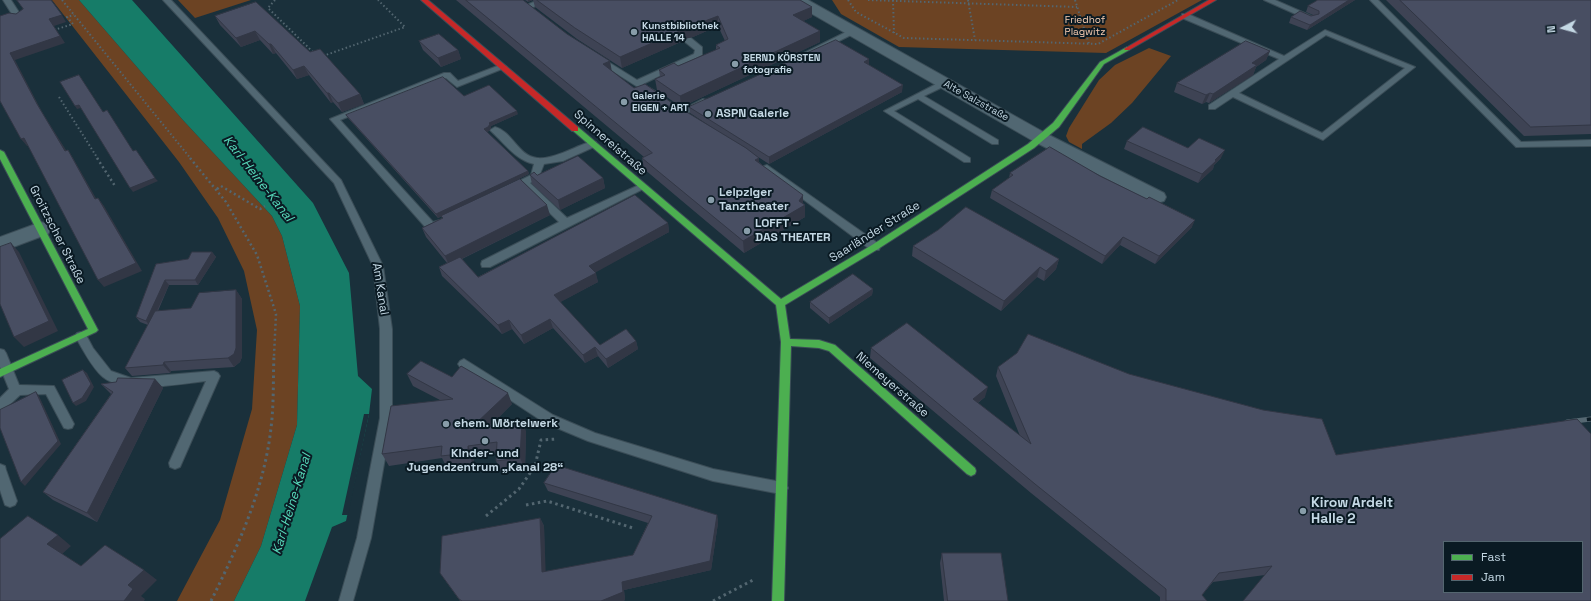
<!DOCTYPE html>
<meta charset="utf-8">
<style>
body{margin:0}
#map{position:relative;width:1591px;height:601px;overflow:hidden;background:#1a303b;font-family:"Space Grotesk",sans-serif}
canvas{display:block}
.legend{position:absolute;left:1443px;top:541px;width:140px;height:52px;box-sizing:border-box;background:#0a1a23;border:1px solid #546670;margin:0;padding:5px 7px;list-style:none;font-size:12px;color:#c4d8e4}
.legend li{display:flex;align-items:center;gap:8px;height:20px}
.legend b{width:20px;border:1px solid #546670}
.north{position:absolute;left:1543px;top:8px;width:40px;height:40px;-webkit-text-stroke:3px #0a1a23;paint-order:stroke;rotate:264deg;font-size:11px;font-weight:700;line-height:16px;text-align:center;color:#c4d8e4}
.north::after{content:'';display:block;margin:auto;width:14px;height:18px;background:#c4d8e4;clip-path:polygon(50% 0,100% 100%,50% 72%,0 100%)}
</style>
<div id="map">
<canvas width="1591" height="601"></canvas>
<ul class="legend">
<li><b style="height:5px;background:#4caf50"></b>Fast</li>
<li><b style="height:5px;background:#c62828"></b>Jam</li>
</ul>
<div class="north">N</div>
</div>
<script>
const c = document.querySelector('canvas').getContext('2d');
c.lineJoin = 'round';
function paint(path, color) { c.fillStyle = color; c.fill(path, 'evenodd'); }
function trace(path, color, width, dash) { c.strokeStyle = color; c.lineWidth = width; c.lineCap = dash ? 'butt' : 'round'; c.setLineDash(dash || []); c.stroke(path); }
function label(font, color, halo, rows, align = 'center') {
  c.font = font + ' "Space Grotesk",sans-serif'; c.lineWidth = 4; c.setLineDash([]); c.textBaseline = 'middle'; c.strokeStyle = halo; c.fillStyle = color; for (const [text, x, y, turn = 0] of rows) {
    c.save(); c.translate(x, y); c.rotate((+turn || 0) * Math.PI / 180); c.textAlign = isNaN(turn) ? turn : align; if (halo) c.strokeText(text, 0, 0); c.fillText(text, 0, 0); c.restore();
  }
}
paint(new Path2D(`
 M52 0H79L182 119 272 216 282 236 300 306 297 425 261 546 234 601H177L220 520 252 409 257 330 244 271 218 218 179 162Z
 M178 0H251L195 18Z
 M832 0H1202L1106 53 899 47 841 14Z
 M1149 48 1171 56 1132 103 1111 123 1082 144V149L1069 142 1066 136 1069 128 1099 80 1115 65Z`), '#6c4323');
paint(new Path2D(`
 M79 0H132L313 203 349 273 358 376 372 389 369 414 346 521 332 527 305 601H234L261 546 297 425 300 306 282 236 272 216 182 119Z`), '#167c68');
paint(new Path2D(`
 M364 414H369L348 515H342Z`), '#1a303b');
const lane = new Path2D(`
 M3 0H11L22 17 21 19H15Z
 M163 0H171L341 180 383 266 392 329V418L371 538 353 601H339L357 538 380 418V329L373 266 334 183Z
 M538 0H549L529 9 522 7Z
 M1264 0H1275L1316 18 1309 20Z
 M1370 0H1378L1521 142 1591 140V146L1516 147Z
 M1182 14H1188L1284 56 1325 30 1415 67 1323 140 1233 97 1215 109H1209V105L1279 59 1182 18ZM1326 35 1405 68 1322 133 1239 93Z
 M850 30 857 32 807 57H804L800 55Z
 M685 38H691L702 47V55L643 84 655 91 656 93 652 96 595 60 596 58H602L637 80 694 54 695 50 685 42Z
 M500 65H503L507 67 457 87 446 78 340 120 433 222 440 220 445 223 435 229H427L330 119 444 73H450L458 81Z
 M944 80 947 81V85L924 96 998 140V144H992L918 99 894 111 970 158V162H964L884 111Z
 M703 99 706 100V104L683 115 680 116 676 113Z
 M495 127C512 131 518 156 537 158 558 160 586 139 596 142V146L563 161 544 164 538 179 530 183 567 218 639 185H645L647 187 490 267H482L481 264 482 261 559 222 523 187 510 192 507 191 505 189 507 187 531 175 534 164C516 160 505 144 492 132L490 130Z
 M767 165 879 244 880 247 879 250H871L764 170 762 168 764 166Z
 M81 332 85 333 93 348 111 371 131 378 214 371 218 373 220 376 180 467 175 469 170 467 169 463 206 381C178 384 125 395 103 377 92 368 82 348 75 336L77 333Z
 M0 349 4 350 6 353 19 385 54 386 74 424 72 428 68 429 64 428 46 394 20 395 4 410 0 411V398L9 389 0 367Z
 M464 359 553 415 595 433 713 469 781 482 786 484 788 488 786 492 781 494 713 481 588 441 545 423 460 367 458 364 460 361Z
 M0 464 5 466 6 470 17 501 15 505 10 507 5 505 0 490Z`);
const street = new Path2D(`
 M791 0H808L1047 134 1164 193 1166 197 1164 201 1157 203 1150 201 1035 142 793 3Z
 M41 222 48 224 51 229 48 234 0 252V237Z`);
const fast = new Path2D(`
 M1127 47 1130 49 1129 50 1104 64 1059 127 1034 148 878 249 785 305 790 339 819 340 835 345 975 468 976 471 975 474 971 476 967 474 829 351 819 348 791 346 784 601H772L781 342 776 305 571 129 572 127H578L781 299 872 245 1028 144 1053 123 1100 62Z
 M0 150 4 152 98 330 96 332 0 377V369L88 329 0 159Z`);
const jam = new Path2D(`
 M421 0H428L578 127V131H572Z
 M1209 0H1216L1129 50H1125L1124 49Z`);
trace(lane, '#3b4d57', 2);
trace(street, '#3b4d57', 2);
trace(fast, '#3b4d57', 2);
trace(jam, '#3b4d57', 2);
trace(new Path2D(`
 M62 0 191 159
 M275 0 268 8 314 53
 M848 0 856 12 904 38 1098 44 1178 0
 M868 0 1077 7
 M893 0 894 33
 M968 0 975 40
 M1075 0 1089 44
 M54 30 73 24 67 17 74 15
 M323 56 405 27 378 0
 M59 97 98 159`), '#536670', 2, [1.5, 2.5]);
trace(new Path2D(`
 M97 158 115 186
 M190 158 226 202 257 255 276 314 274 356
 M217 189 221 186 260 209 265 206`), '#536670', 2.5, [2, 3]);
trace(new Path2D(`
 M526 505 547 501 633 528
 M486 516 519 489 535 466 541 440 557 439
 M211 601C238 546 264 490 271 428 274 404 273 379 274 355
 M713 601 755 579`), '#536670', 3, [2.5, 3.5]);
paint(lane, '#516772');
paint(street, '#516772');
paint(fast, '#4caf50');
paint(jam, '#c62828');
const rail = new Path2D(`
 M1567 422 1591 419`);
trace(rail, '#566872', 5);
trace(rail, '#0a1a23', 3.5, [10]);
paint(new Path2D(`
 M456 0H523L612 71 634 88 675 105 719 132 690 113 689 107 869 59V65L902 92 769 164 755 155 759 158V162L803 203 805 217 744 253 644 169 642 158 644 157Z
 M525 0H800L812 17 803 21 820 42 681 107 657 90 655 79 660 77 659 70 678 66 716 50V45L725 41 718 26 693 37 684 39 683 41 622 68 577 39 535 7 533 0 528 2Z
 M1318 0H1355L1307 30 1289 23 1291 17 1313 15 1306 12 1308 6Z
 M1386 0H1591V134L1524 136Z
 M215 16 310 52 360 94 364 104 342 112 333 102 331 103 309 75 297 79 276 53 273 54 260 40 241 47 220 25Z
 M419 41 458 50 461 59 441 67 423 50Z
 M1270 51 1266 60 1256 67 1253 75 1209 103 1206 102 1202 104 1174 92 1177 83Z
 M464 96 518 114 491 126V128L489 131 486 132 528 171 529 174 438 218 348 118 346 115Z
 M1127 141 1188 148 1221 158 1214 165 1213 169 1198 183 1124 149Z
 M1010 173 1100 176 1192 227 1155 264 1120 245 1102 264 990 198 992 190 1009 178Z
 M530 175 603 178 605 188 560 210 532 184Z
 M550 215 462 259 478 277 668 223 669 232 595 272 598 282 560 302 600 345 636 341 638 349 608 368 598 356 585 363 553 328 524 344 512 329 502 334 442 276 439 267 447 263 426 237 422 228 442 218 441 216Z
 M938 230 1059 259 1056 269 1044 281 1037 277 1001 311 912 256 913 246Z
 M212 252 216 257 198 285H169L158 311 191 308 236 290 242 299V357L240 362 234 367 171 371 170 373 132 376 125 368 148 325 140 322 136 317 156 264 188 259Z
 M873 289 872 295 829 324 810 308V302Z
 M871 348 985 397 978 403 1020 436 996 376 998 367 1336 455 1577 419 1265 575 1213 582 1202 595 1207 601H1160V597L1031 493 870 358Z
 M407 374 452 377 512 404 492 424 526 431 525 469 501 472 496 461V454L474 457 473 464 447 468 442 458 389 466 382 454 440 400 413 386Z
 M155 379 163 388 97 522 53 500 43 492 111 394 101 384Z
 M544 483 717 515 718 523 711 570 624 590 625 600 623 601H460L440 573 540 518 544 526 545 572 633 555 648 523 548 491Z
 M942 553 1008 601H944L940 563Z`), '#3e4354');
paint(new Path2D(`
 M528 0H533L528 2Z
 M1349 0H1355L1307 30 1310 25Z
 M812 7V17L793 26V15Z
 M62 15 66 22 54 26 65 43 15 60 42 112 71 158 65 151 37 104 10 53 49 19Z
 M718 16V26L693 37 684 39 683 41 622 68 620 57 682 28Z
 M255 31 260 40 241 47 236 38Z
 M820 31V42L681 107 680 96Z
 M269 44H271L276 53 273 54Z
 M458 50 461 59 441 67 438 58Z
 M1270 51 1266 60 1256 67 1253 75 1209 103 1213 94 1252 63Z
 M869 59V65L864 62Z
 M610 61 612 72 603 64Z
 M304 66 309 75 297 79 293 70Z
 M903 85 902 92 769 164V157Z
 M327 93H329L333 102 331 103Z
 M1210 93 1206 102 1202 104 1206 95Z
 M360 94 364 104 342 112 338 103Z
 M79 105 81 108 77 109 75 106Z
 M517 111 518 114 491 126V128L489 131 485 133 484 129 489 123Z
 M24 138 30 145 27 146 21 139Z
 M68 150 73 158 101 207 95 199Z
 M1225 150 1221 158 1214 165 1213 169 1198 183 1202 174Z
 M759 158V169L755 160Z
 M528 171 529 174 438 218 436 214Z
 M155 178 158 181 133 192 130 188Z
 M603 178 605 188 560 210 558 200Z
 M803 195V207L805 205V217L744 253 743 241 799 201Z
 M98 198 104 206 142 271 104 287 98 280Z
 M547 205 550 215 449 265 445 256Z
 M1195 220 1192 227 1155 264 1159 256Z
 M668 223 669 232 591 275 589 266Z
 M1123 237 1120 245 1102 264 1105 256Z
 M11 243 19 252 58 331 24 347 14 337Z
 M212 252 216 257 198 285 195 280Z
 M1059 259 1056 269 1044 281 1046 271Z
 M1040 267 1037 277 1001 311 1004 301Z
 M596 273 598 282 557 304 554 295Z
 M165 280 169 285 150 326 146 321Z
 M873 289 872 295 829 324V318Z
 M236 290 242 299V357L240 362 234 367 228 358Z
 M550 319 553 328 524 344 521 335Z
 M509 320 512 329 502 334 498 325Z
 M636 341 638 349 608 368 606 359Z
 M595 347 598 356 585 363 583 355Z
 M164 362 171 371 170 373 163 365Z
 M83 370 87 373 94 387 86 401 76 406 73 403Z
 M155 379 163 388 97 522 87 513Z
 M988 387 985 397 971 408 973 399Z
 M36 392 39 396 61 444 25 486 21 482Z
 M508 393 512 404 478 438 473 426Z
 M522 420 526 431 525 469 520 458Z
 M468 446 474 457 473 464 468 453Z
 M717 515 718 523 711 570 624 590 625 600 623 601H601L622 582Z
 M540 518 544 526 546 580 542 572Z
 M58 535 71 546 61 555 47 544Z
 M144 570 157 580 141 596 145 599 144 601H124L128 585Z`), '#323745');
const building = new Path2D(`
 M17 0H51L62 15 49 19 60 36 10 53 37 104 65 151 68 150 95 199 98 198 136 263 98 280 24 138 21 139 0 101V16L9 13 16 14 23 9Z
 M466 0H523L567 34 610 61 603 64 634 88 645 84 675 105 746 148 759 158 755 160 803 195 799 201 805 205 743 241 642 158 652 153Z
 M537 0H800L812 7 793 15 820 31 680 96 655 79 665 75 659 70 674 63 678 66 720 48 716 45 728 39 718 16 692 26 682 28V30L620 57 575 28Z
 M1318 0H1349L1310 25 1291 17 1300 11 1311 16 1319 14V11L1308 6Z
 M1400 0H1591V125L1531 127Z
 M256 2 310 52 320 49 360 94 338 103 329 93H327L304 66 293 70 271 44H269L255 31 236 38 215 16Z
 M439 34 458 50 438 58 419 41Z
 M836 40 869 59 864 62 903 85 769 157 689 107Z
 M1246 41 1270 51 1252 63 1257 65 1213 94 1210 93 1206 95 1177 83Z
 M79 75 103 112 107 110 133 151 136 150 155 178 130 188 79 105 75 106 60 82Z
 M443 77 464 96 489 85 517 111 489 123 490 124 488 127 484 129 528 171 436 214 346 115Z
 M1143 127 1188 148 1199 138 1225 150 1215 160 1216 161 1202 174 1127 141Z
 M1050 147 1100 176 1147 199 1149 197 1195 220 1159 256 1123 237 1105 256 992 190 1013 175 1010 173Z
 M578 156 603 178 558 200 530 175 534 172 537 175Z
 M520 179 547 205 445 256 422 228 443 218 441 216Z
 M635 195 668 223 589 266 596 273 554 295 600 345 626 329 636 341 606 359 595 347 583 355 550 319 521 335 509 320 498 325 439 267 460 257 478 277Z
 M966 207 1059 259 1046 271 1040 267 1004 301 913 246 938 230Z
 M11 243 49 321 14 337 0 304V247Z
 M192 252H212L195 280H165L146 321 136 317 156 264 188 259Z
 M853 274 873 289 829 318 810 302Z
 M236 290V348L234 354 228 358 164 362 163 365 125 368 155 311 191 308 199 293Z
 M907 323 988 387 973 399 1031 444 998 367 1017 353 1028 334 1129 374 1263 410 1322 419 1336 455 1577 419 1591 434V601H1243L1272 566 1219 573 1202 595 1207 601H1166V589L1035 484 871 348ZM1444 542H1582V592H1444Z
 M421 361 452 377 461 366 508 393 473 426 522 420 520 458 496 461 497 442 468 446V453L441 456 442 446 382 454 391 406 453 399 407 374Z
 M83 370 91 384 82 398 73 403 62 380Z
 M118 378 155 379 87 513 43 492 113 392 101 384 116 382Z
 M36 392 58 441 21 482 0 428V410Z
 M556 465 717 515 710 561 622 582 623 592 601 601H462L459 599 440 573 442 536 540 518 542 572 633 555 652 516 544 483Z
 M28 516 58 535 47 544 81 566 105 545 144 570 128 585 133 589 124 601H0V539Z
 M942 553H1001L1008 601H948Z`);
paint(building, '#484e62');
trace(building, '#323745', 1);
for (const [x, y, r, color] of [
 [634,32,4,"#889da9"],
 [735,64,4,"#889da9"],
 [624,102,4,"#889da9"],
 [708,114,4,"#889da9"],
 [711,200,4,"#889da9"],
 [747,231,4,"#889da9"],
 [446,424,4,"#889da9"],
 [485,441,4,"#889da9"],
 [1303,511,4,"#889da9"]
]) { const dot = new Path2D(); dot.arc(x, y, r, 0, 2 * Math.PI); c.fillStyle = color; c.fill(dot); trace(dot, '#0a1a23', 1.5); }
label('10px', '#f9ceb2', '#0a1a23', [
 ["Friedhof",1085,20],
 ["Plagwitz",1085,32]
]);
label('bold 10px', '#c4d8e4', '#0a1a23', [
 ["Kunstbibliothek",642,26],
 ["HALLE 14",642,38],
 ["BERND KÖRSTEN",743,58],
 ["fotografie",743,70],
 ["Galerie",632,96],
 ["EIGEN + ART",632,108]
], 'left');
label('10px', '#c4d8e4', '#0a1a23', [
 ["Alte Salzstraße",976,101,29]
]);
label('bold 12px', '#c4d8e4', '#0a1a23', [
 ["ASPN Galerie",716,114],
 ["Leipziger",719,193],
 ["Tanztheater",719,207],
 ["LOFFT –",755,224],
 ["DAS THEATER",755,238],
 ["ehem. Mörtelwerk",454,424],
 ["Kinder- und",485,454,"center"],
 ["Jugendzentrum „Kanal 28“",485,468,"center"]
], 'left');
label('12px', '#c4d8e4', '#0a1a23', [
 ["Spinnereistraße",610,143,41],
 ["Saarländer Straße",875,232,-32],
 ["Groitzscher Straße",57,235,63],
 ["Am Kanal",380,289,81],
 ["Niemeyerstraße",892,385,41]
]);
label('italic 13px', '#57d8b9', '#0a1a23', [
 ["Karl-Heine-Kanal",258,179,52],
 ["Karl-Heine-Kanal",292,504,-73]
]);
label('bold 14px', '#c4d8e4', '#0a1a23', [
 ["Kirow Ardelt",1311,503],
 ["Halle 2",1311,519]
], 'left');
</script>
